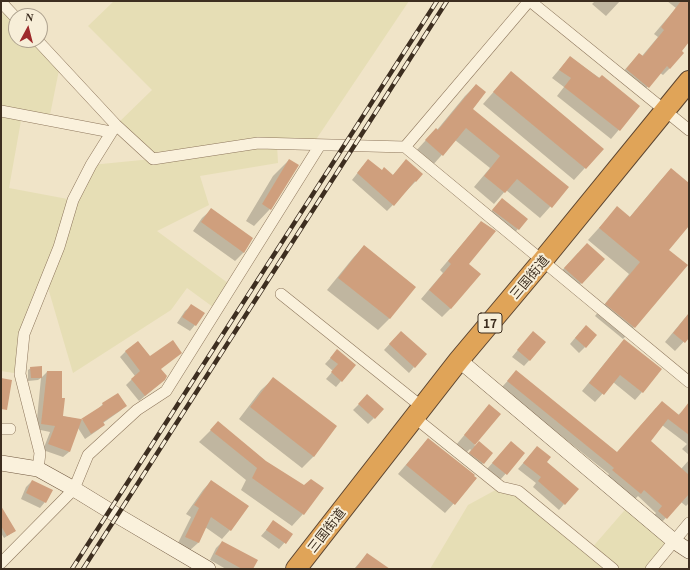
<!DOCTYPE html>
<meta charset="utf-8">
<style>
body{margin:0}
#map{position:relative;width:690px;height:570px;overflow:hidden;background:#f0e4c8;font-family:Georgia,serif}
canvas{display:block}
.frame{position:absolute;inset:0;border:2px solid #3d2e20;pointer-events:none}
.north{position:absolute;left:8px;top:8px;width:40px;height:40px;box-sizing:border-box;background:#f7eed8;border:1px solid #ada18e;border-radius:50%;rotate:7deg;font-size:11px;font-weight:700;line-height:16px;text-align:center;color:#3d2e20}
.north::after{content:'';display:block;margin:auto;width:14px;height:18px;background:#9e2a2b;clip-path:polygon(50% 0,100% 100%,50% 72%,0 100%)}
</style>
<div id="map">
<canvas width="690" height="570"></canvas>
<div class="frame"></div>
<div class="north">N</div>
</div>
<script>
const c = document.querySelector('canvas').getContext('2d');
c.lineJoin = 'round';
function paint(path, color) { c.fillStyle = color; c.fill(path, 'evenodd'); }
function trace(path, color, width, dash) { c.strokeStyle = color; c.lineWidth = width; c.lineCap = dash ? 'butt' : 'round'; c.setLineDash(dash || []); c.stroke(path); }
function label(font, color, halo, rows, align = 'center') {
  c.font = font + ' Georgia,"Noto Sans JP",serif'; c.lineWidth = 4; c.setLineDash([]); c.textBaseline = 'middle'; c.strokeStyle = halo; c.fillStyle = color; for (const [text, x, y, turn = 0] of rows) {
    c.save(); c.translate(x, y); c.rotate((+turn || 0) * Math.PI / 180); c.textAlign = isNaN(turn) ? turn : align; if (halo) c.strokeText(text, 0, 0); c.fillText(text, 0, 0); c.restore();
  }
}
paint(new Path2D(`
 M114 1H409L313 144H277L278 163 200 176 209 205 157 231 232 286 217 310 187 288 171 310 73 373 46 281 33 310 20 374 1 371V22L4 5 16 18V40H37L60 65 49 120 22 115 9 188 73 200 91 165 152 159 116 125 152 90 88 26Z
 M501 487 518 491 590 550 630 504 674 541 651 569H430L468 505Z`), '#e6deb5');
paint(new Path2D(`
 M595 1H620L606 16 592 4Z
 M667 1H689V40L670 68 663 75 660 73 641 94 619 76 639 54 642 56 658 37 654 34 676 8Z
 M570 57 639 106 611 139 557 96 564 87 552 78Z
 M511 72 602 149 574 180 483 104Z
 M476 85 471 109 567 188 540 218 506 190 494 204 474 187 490 168 455 140 432 166 415 152 436 129 437 130 465 96Z
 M289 160 270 209 254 226 246 221 273 176Z
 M363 166 382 171 392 176 401 166 416 181 387 211 352 180Z
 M671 169 689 184V225L668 250 686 265 634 327 623 339 595 316 629 274 588 240 617 208 629 218 660 181Z
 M497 205 518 229 512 235 487 216Z
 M211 210 244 252 235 261 193 231 202 218Z
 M481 222 468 264 451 308 442 317 421 299 443 273 440 270Z
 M364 246 415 287 389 319 378 330 327 290 353 258Z
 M578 253 603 259 573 292 556 277Z
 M191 306 195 325 190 331 177 323 185 311Z
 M689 313V336L675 351 665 342Z
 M580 332 585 347 579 353 570 344Z
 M395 338 414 367 409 373 384 350Z
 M527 339 545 343 524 366 512 357Z
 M617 348 642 392 635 400 613 382 595 402 582 391Z
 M126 351 150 358 160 370 158 385 139 401 126 385 135 376 120 357Z
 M337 351 341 381 336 387 326 379 333 371 325 364Z
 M31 368 41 378 38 380 28 381V370Z
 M47 372 62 416 82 420 97 410 103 404 125 406 120 411 103 423 104 425 98 430 85 439 78 428 69 452 63 457 43 450 50 432 36 429 41 378Z
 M516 372 617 453 656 408 678 415 686 408 689 410V455L682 449 687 444 662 425 649 441 681 469 689 460V503L686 506 681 502 660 524 653 517 656 513 638 496 635 499 607 477 609 474 501 388Z
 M273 379 314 456 302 468 239 419 261 390Z
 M362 401 374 418 368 424 353 410Z
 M489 406 499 414 474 445 492 453 475 472 461 462 471 450 470 449 466 453 456 445Z
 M218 423 303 514 292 526 241 490 246 480 199 442Z
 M428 439 476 479 445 513 398 474Z
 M511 442 524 453 500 480 487 469Z
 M532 453 546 462 564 504 559 510 533 487 536 483 518 469Z
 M32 481 45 502 40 508 21 499 26 487Z
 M211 481 230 530 222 539 205 527 198 543 189 551 177 545 191 517 186 514 203 490Z
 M1 522 15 531 4 538 1 533Z
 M273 522 291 535 279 549 261 536Z
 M222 542 252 569H226L210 560 216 548Z
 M367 554 388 569H354Z`), '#0003');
paint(new Path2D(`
 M681 1H689V42L682 51 684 53 670 69 667 66 649 88 626 69 639 53 643 56 664 30 661 27Z
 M570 56 599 78 602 75 640 106 620 131 564 87 571 78 559 70Z
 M511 71 604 149 586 169 493 92Z
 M476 84 486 92 473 109 569 187 552 208 517 179 505 193 484 176 500 156 466 128 443 156 425 140 436 128 438 130Z
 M289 159 299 165 271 210 262 204Z
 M368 159 382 170 384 167 393 175 406 159 423 174 416 182 415 181 394 206 357 173Z
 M671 168 689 183V226L669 250 688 265 635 328 605 304 640 262 599 228 617 206 630 217Z
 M502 198 528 219 519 230 492 210Z
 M211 208 253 238 244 253 201 222Z
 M481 221 496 231 469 264 481 274 451 309 429 290 451 264 448 261Z
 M587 243 605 259 582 284 564 268Z
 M364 245 416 287 390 319 338 278Z
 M191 304 205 313 196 326 182 317Z
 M689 313V338L685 343 673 333Z
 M586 325 597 335 586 348 575 338Z
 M401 331 427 354 415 368 389 344Z
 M533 331 546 342 530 361 517 350Z
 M624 339 662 369 643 393 620 375 604 395 589 383Z
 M173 340 182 353 161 369 167 376 165 380 145 396 131 379 140 371 125 351 138 341 150 356Z
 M337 349 356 365 342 382 331 372 338 364 330 358Z
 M42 366V378H31L30 367Z
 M516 370 617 452 662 401 679 415 689 402V435L668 419 651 441 689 475V494L667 519 658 511 662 506 644 490 641 494 612 470 614 468 507 381Z
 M47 371H62V398H65L63 416 81 419 103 405 102 403 118 393 127 406 103 422 105 425 91 434 82 419 70 452 48 444 55 426 41 424Z
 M273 377 337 426 314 457 250 407Z
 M1 378 12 380 7 410 1 409Z
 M367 394 384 409 375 419 358 404Z
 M489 404 501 414 475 445 464 435Z
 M218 421 266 461 304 485 311 479 324 488 304 515 252 478 257 468 210 430Z
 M428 438 475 475 474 476 477 478 455 505 406 465Z
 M479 441 493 453 484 464 469 453Z
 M511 441 525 453 507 475 492 463Z
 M537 446 551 457 547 462 579 489 565 505 538 481 541 477 523 463Z
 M32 480 53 490 46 503 26 493Z
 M211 480 249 506 231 531 211 517 199 543 185 537 199 508 194 505Z
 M1 506 16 531 7 536 1 526Z
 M273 520 293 534 286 544 266 530Z
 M222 541 258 560 253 569H242L215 554Z
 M367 553 390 569H355Z`), '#cf9f7d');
const street = new Path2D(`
 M530 1 689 130
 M1 2 16 18
 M37 40 116 125 153 159 258 143 405 147 689 382
 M1 111 111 132
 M405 147 529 1
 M281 294 422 407
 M414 417 501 487 518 491 613 569
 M1 429H10
 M38 469 40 453 20 374 24 334 59 247 73 200 91 165 116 125
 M1 563 74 489 88 455 137 410 166 391 320 145
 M651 569 689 523`);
const secondary = new Path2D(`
 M459 360 674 541 689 551
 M1 463 38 469 74 489 118 516 208 569`);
const highway = new Path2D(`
 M296 569 459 360 543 260 689 81`);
trace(street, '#8d765c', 12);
trace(secondary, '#6f573f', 16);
trace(highway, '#5b4430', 22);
trace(street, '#faf1dc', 11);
trace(secondary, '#faf1dc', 15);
trace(highway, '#e0a458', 20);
const rail = new Path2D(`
 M72 569 437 1
 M83 569 447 1`);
trace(rail, '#3d2e20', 4.5);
trace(rail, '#f7eed8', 3, [9]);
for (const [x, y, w] of [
 [490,323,24]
]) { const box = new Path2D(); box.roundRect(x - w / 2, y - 10, w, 20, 3); c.fillStyle = '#f7eed8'; c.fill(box); trace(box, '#3d2e20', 1); }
label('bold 12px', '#3d2e20', null, [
 ["17",490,323]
]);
label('13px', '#3d2e20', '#f7eed8', [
 ["三国街道",529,277,-50],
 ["三国街道",326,530,-52]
]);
</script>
